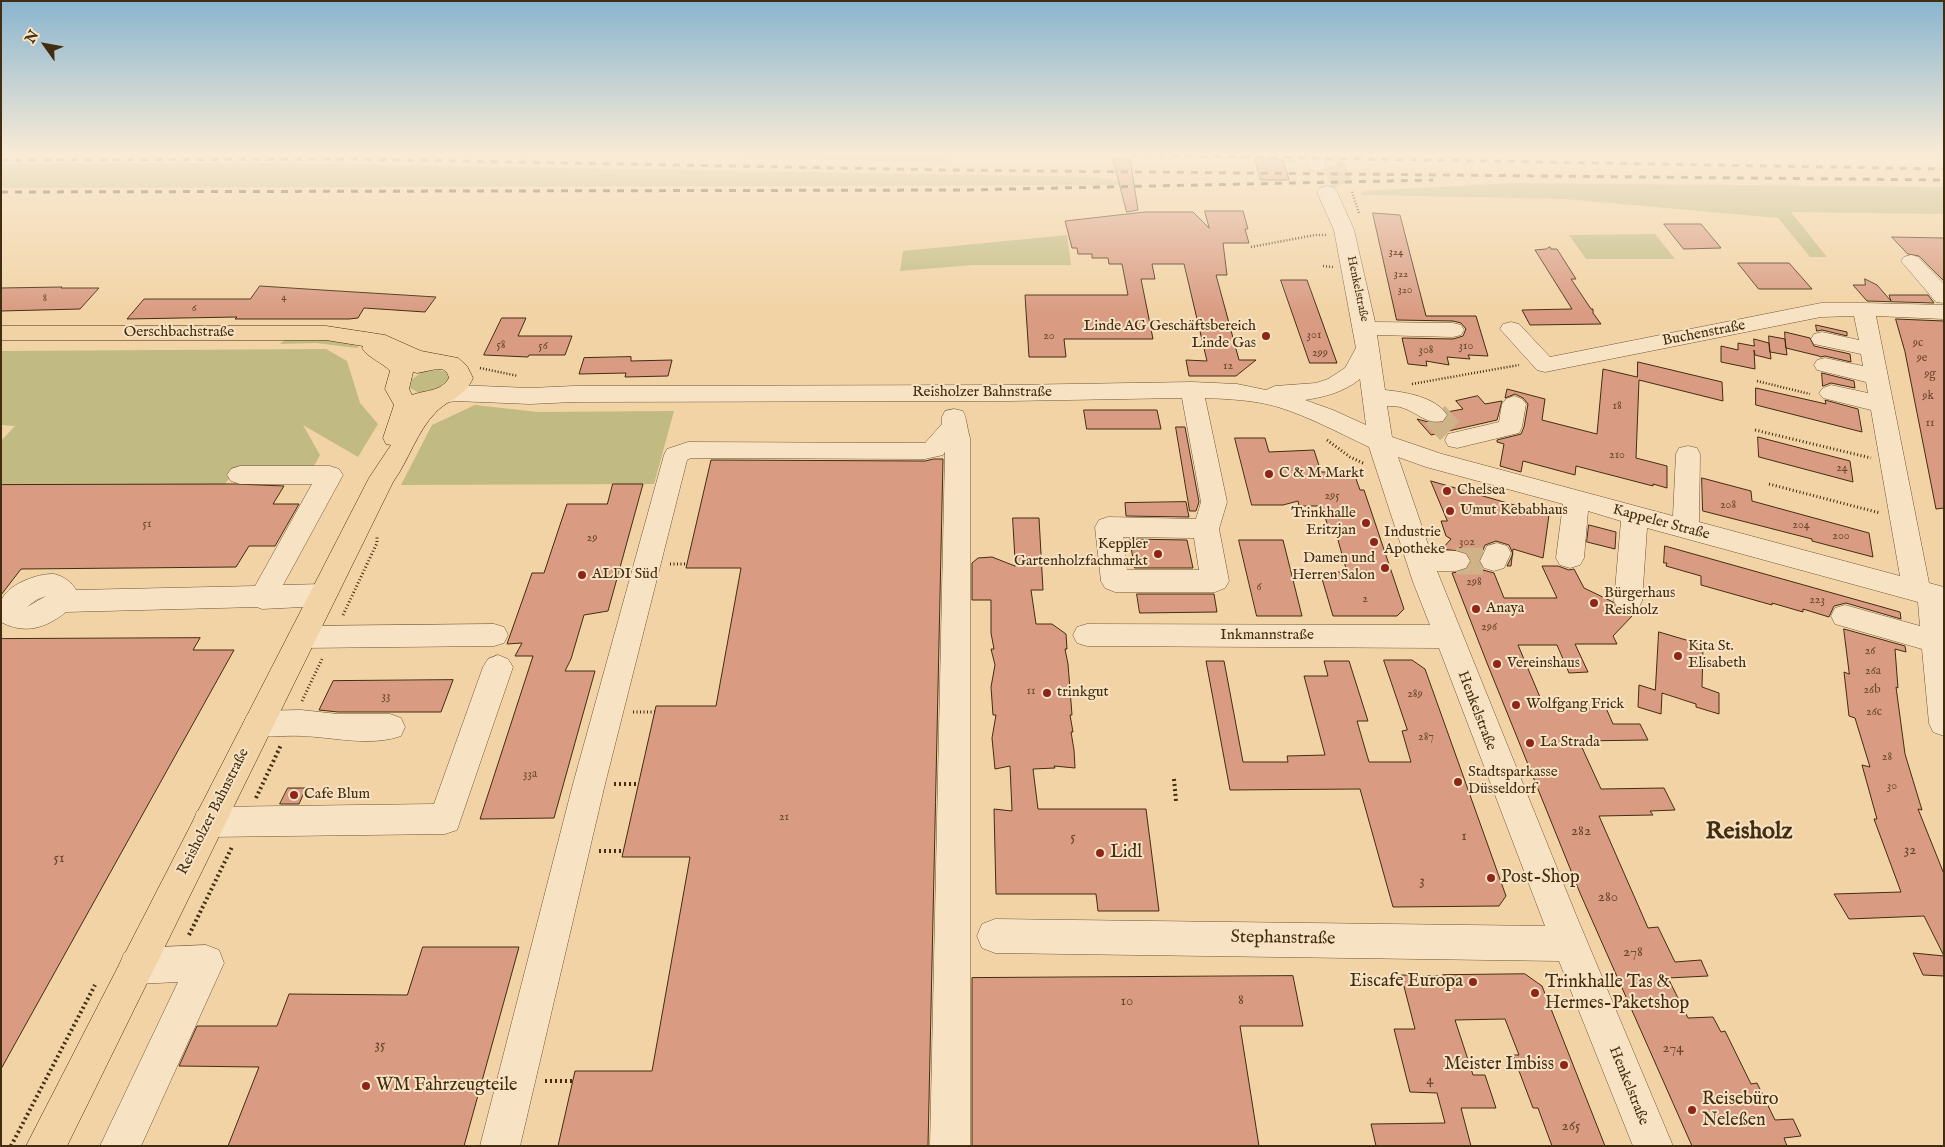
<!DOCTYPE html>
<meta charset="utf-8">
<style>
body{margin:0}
#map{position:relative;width:1945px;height:1147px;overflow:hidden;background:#f2d3a5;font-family:"IM FELL English",serif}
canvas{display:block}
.frame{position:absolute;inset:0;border:2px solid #422d10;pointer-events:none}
.north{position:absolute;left:20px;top:20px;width:50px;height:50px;-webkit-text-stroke:4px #f7e2c4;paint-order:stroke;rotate:302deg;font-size:14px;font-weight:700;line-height:20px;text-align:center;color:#422d10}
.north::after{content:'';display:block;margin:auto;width:18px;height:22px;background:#422d10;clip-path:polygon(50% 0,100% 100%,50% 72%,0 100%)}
</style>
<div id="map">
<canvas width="1945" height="1147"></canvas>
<div class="frame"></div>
<div class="north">N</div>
</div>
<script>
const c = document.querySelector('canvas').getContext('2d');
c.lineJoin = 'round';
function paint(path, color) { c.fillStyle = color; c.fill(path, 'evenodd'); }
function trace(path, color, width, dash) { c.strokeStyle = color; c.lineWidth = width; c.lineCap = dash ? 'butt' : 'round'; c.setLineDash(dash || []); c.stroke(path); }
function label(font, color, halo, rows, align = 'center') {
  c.font = font + ' "IM FELL English",serif'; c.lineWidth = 4; c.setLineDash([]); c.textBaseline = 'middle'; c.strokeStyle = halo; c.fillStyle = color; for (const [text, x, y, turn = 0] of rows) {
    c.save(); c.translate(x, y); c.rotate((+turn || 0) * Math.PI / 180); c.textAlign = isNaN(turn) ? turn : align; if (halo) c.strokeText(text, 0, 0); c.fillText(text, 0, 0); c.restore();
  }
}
paint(new Path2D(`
 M599 154H951L950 163Z
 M270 163 1097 177 1128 183 1129 185 1 188V164Z
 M1512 183 1944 187V214L1791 212 1827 257H1810L1778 218 1565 199 1361 195 1362 191Z
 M1655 234 1675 259H1586L1569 235Z
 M1067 235 1071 265H972L900 271 903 251Z
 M311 337 347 343 359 347 357 348 316 343 280 344C287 336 300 337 311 337Z
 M326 349 347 361 360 403 378 424 358 457 303 425 320 455 313 468H237L222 488 1 489V441L15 426 1 425V351Z
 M439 370 446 372C456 387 429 391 419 393L410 388 412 379 424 371Z
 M475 405 538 412 674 411 654 484 401 485 432 425Z`), '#c1ba82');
const building = new Path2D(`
 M1113 158 1130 159 1138 210 1127 212Z
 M1255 158 1283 160 1289 180H1261Z
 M1205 211H1243L1248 229H1245L1249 243H1223L1227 275H1216L1239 360H1256L1236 376H1189L1186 360 1207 361 1184 264H1152L1155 279H1141L1153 339H1064L1066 357H1029L1025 295H1128L1122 264H1109L1108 258H1092V254H1078L1077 248H1072L1065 221 1145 212H1193L1209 228Z
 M1373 213 1400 215 1426 316H1476L1488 356 1468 355 1470 359 1447 357 1449 365 1426 361 1427 366 1408 364 1402 338 1453 339 1463 336 1466 329 1461 323 1453 321 1397 320Z
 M1664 224H1701L1721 248 1684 249Z
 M1892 237 1944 238V281L1919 256 1908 254Z
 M1550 247 1551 249H1557L1576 279H1571L1591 309H1593V313L1601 324 1530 325 1522 310 1572 309 1535 250 1546 249Z
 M1738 263H1789L1812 289H1759Z
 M1865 279 1877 285 1891 301 1889 295H1928L1934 303 1867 301 1853 285H1865Z
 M1281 280H1307L1337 363H1310Z
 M260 286 322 290 436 297 425 312 364 308 358 318 349 319H235L237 317 127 319 144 299H250Z
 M1 288 62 287 61 288H99L80 309 1 311Z
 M502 318H526L518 336H572L565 355H529L528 357 484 355Z
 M1896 319 1944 321V508L1936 509 1905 352Z
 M1816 325 1847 332V336L1822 330 1817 331Z
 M1785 332 1810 338 1814 346 1850 354 1851 362 1825 356 1820 357 1819 356 1786 348Z
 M1769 336 1785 339 1787 355 1770 352Z
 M1754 339 1769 343 1771 359 1755 355 1754 350 1755 369 1721 362V346L1738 350V343L1754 346Z
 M631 357V361L672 360 668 376 625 377 626 373 579 374 584 358Z
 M1638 362 1722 382 1723 401 1639 380 1636 458 1667 466V488L1653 484V486L1576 466 1575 475 1523 461 1521 472 1500 466 1504 444 1497 442V440L1521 434 1524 427 1528 404 1523 398 1515 394 1505 398 1507 389 1545 399 1542 420 1597 434 1603 369 1637 377Z
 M1822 373 1854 381 1855 388 1831 383 1823 386Z
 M1756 388 1826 404 1825 400 1858 409 1862 432 1756 405Z
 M1478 396 1485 404 1502 401 1497 420 1431 435 1417 419 1432 423H1443L1449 416 1447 412 1463 409 1456 401Z
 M1084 410H1157L1161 429H1087Z
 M1176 427H1185L1199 502 1196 511H1190Z
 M1758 437 1850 461 1853 482 1759 457Z
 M1235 438H1265L1269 452 1314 450 1321 472H1348L1355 476 1360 490H1364L1404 609 1397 616H1333L1320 572H1347L1336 533 1330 534 1322 506H1299L1298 501 1283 505H1252Z
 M934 459H943L928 1146H558L575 1071H652L690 857H622L656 706H716L741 568H686L711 460 925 461Z
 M1702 478 1751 491 1752 501 1869 533 1873 557 1812 541V539L1703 511Z
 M1431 481 1549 515 1543 558 1513 549 1511 566H1507L1513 554 1509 545 1496 541 1485 545 1478 562 1483 570 1494 573 1504 598H1557L1542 566H1558L1569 570 1574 569 1584 588 1613 602 1617 611 1633 615 1613 636 1617 644H1575L1588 672 1569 673 1557 645H1518L1545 709 1606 708 1613 724H1640L1648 740 1579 741 1601 789 1664 788 1675 810 1650 811 1653 815 1599 816 1648 928 1658 927 1675 962 1701 960 1708 976 1668 978 1688 1018 1713 1017 1721 1032 1725 1031 1751 1084 1757 1083 1775 1120 1793 1119 1801 1136 1784 1138 1787 1146H1692L1580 893 1487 663 1452 573 1467 570 1472 560 1467 552 1442 549 1451 539 1446 536 1441 521H1447Z
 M236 484 284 486 273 504H299L275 546H249L236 567 21 569 1 595V485Z
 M613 484H643L608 611 584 615 571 659 565 671H595L554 818 480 819 533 656H515L522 643 507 644 532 573H544L567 504H607Z
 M1186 502 1189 517 1126 516 1125 503Z
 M1013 518H1039L1043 590H1031L1036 624H1052L1066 634 1067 649H1065L1068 664 1072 715H1070L1073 732H1071L1074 750 1075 768 1054 766 1055 768 1033 769 1038 809H1146L1159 911H1098L1096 894H996L994 809 1012 811 1010 766 995 769 992 738 996 715H993L991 687 995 665 991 649H994L991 633V600H972V563L978 558 992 557 1015 566Z
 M1589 525 1616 532 1615 549 1587 542Z
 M1130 539 1187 540 1193 568H1135Z
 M1239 540H1283L1302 616H1257Z
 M1665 546 1900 612 1901 619 1846 603 1834 606 1829 617 1803 609V612L1772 603V605L1701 585V576L1666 566 1667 563H1664Z
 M1137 594H1214L1217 612 1140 613Z
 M1844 629 1905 646 1906 652 1895 649 1898 688 1896 687 1905 754 1922 810 1918 809 1944 874V976L1923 975 1913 953 1944 956 1924 916 1849 919 1834 894 1901 892 1874 819H1877L1862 765 1870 767 1855 718 1849 716 1844 672 1849 674Z
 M1659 632 1703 645 1702 687 1719 693V714L1696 707V704L1662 693 1661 714 1638 707 1639 685 1655 690Z
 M200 638 193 650H234L1 1069V639Z
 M1384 660H1412L1425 669 1506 896 1499 906 1393 907 1360 789 1230 790 1206 661H1224L1243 762H1288L1287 756 1325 755 1304 676H1328L1324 661H1349L1368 721H1357L1369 762H1411L1402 731 1407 730Z
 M453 680 441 712H338L319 710 333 681Z
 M288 788H306L299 804H280Z
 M423 947H519L464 1146H228L259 1067 179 1066 197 1026H277L289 994 407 995Z
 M1525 974 1542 986 1605 1146H1552L1538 1108H1533L1513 1055H1519L1505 1019 1455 1020 1473 1075H1485L1496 1108H1461L1471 1146H1376L1371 1124 1445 1123 1437 1093 1410 1092 1394 1029H1415L1401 975 1444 976 1443 975Z
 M1293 976 1303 1026H1240L1259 1146H972V978Z`);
paint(building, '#d99b82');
trace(building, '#422d10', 1);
trace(new Path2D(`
 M1334 165 1345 192`), '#cfb287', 21, [21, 11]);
trace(new Path2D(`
 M1435 415 1450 431
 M1456 561H1494`), '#cfb287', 27, [27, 14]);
const minor = new Path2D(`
 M1315 154 1321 156 1326 165 1324 169 1317 171 1310 169 1306 160 1309 156Z
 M1327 186 1334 188 1337 192 1354 230 1375 322 1453 323 1461 325 1464 330 1461 335 1453 337 1377 335 1385 390C1405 392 1436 397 1447 415L1443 421C1427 425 1418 413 1403 408 1398 406 1392 406 1387 406L1392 437 1442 454 1673 516 1676 454 1679 448 1688 446 1697 448 1700 454 1699 522 1900 576 1871 410 1823 398 1819 393 1823 388 1831 385 1868 393 1866 382 1817 370 1814 365 1817 360 1825 358 1863 366 1861 354 1814 344 1811 339 1814 334 1822 332 1859 340 1854 316 1821 317 1545 372 1537 370 1500 329 1503 324 1511 322 1519 324 1550 357 1821 303H1864L1944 305V319L1876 316 1929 583 1944 587V736L1933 732 1929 723 1922 649 1835 624 1831 616 1835 608 1845 605 1920 626 1918 602 1647 528 1642 601 1638 609 1628 612 1618 609 1614 601 1621 521 1588 511 1584 558 1580 565 1570 568 1560 565 1556 558 1563 504 1426 467 1398 457 1430 550 1456 551 1466 554 1470 561 1466 568 1456 571H1437L1576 915 1673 1146H1633L1559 961 995 953 982 948 977 936 982 924 995 919 1545 926 1439 648 1087 646 1077 643 1073 635 1077 627 1087 624 1430 625 1413 582 1369 447C1339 433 1310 417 1278 407 1254 400 1229 399 1205 398L1227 502 1219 529 1229 581 1225 588 1215 592H1115L1105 588 1101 581 1095 527 1099 520 1108 517 1196 519 1201 502 1182 398 1010 401 574 402 530 404 455 401 444 403 436 400 432 395 436 390 455 385 530 388 574 386 1010 385 1192 382 1237 384 1266 390 1275 386 1316 383 1328 379 1345 368 1356 348 1334 230 1317 192 1320 188ZM1360 379 1366 425 1333 410 1305 400C1325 397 1344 392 1360 379ZM1123 537 1194 538 1199 570H1127Z
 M1911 255 1918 257 1944 284V303L1936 302 1901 261 1904 257Z
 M1514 396 1522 399 1526 404 1522 427 1519 433 1457 448 1448 446 1445 440 1448 434 1499 422 1502 404 1506 399Z
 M954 409 963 411C967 419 967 429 970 438V1146H930L945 452 943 455 925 459 691 458 687 460 605 784 520 1146H480L573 784 664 455 667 449 688 442 925 443 942 424V417L945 411Z
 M240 466H330L339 469 343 475 283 585 323 584 333 587 337 595 333 603 323 606 262 609 257 607 66 612C46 628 25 635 1 622 1 616 0 608 1 602 5 585 38 573 54 574 63 576 72 582 76 590L255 586 312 484H240L231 481 227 475 231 469ZM46 596 27 607 36 600Z
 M1497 543 1507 546 1511 553 1504 568 1494 571 1484 568 1480 561 1487 546Z
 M494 624 504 627 508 635 504 643 494 646 302 648 292 645 288 637 292 629 302 626Z
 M498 655 508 659 513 667 457 830 445 834 209 837 197 833 193 822 197 811 209 807 434 804 483 667 488 659Z
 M301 710 338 714H390L401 718 405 727 401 736C370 747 333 737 301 736 282 735 265 739 247 733L243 724 247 715 258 711Z
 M206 945 219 950 224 963 141 1146H100L178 982 137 984 124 979 119 966 124 953 137 948Z`);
const major = new Path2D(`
 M1 326H326L385 335 421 351 458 358 467 366 473 378C464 398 450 398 436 412 417 431 409 460 393 482L67 1146H26L369 478 391 445 386 444 383 438 394 405 385 389 390 371C382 362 368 358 362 348L363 346 326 340H1ZM437 369C444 369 447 370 449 378 441 392 425 390 412 395L409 389 413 372 417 373Z`);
trace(minor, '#6e5635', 1);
trace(major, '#422d10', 1);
trace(new Path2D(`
 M1286 161H1297
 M1339 161 1341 165
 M1352 192 1359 213
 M1251 247 1315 235H1327
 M1323 266 1333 267
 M480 368 518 376
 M1757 381 1810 394
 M1412 384 1519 365`), '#422d10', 2.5, [1, 2]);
trace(new Path2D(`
 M1755 430 1871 458
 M1327 440 1350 457 1365 464
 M1769 484 1880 513
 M670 564H687
 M343 615 377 543V537
 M302 701 323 657
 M633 712H655`), '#422d10', 3, [1, 2.5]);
trace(new Path2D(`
 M1174 779 1176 801
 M614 784H638
 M256 798 281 745
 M599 851H623
 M189 935 232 847
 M545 1081H572
 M11 1146 95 985`), '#422d10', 4, [2, 3]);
paint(minor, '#f7e2c4');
paint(major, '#f2d3a5');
trace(new Path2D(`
 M464 154 534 155
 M1088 154 1944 169
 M1 160 356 159 948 170 1944 180
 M1 192 964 190 1433 180`), '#422d10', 3, [7, 7]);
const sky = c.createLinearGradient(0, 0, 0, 314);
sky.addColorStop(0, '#89b5cf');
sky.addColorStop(0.49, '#f9ebd6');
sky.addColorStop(1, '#f9ebd600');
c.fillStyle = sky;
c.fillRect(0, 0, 1945, 314);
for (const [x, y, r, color] of [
 [1266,336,5,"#8f2418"],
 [1269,474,5,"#8f2418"],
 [1447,491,5,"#8f2418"],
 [1450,511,5,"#8f2418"],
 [1366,523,5,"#8f2418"],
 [1374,542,5,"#8f2418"],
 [1158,554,5,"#8f2418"],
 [1385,568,5,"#8f2418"],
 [582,575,5,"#8f2418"],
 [1594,603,5,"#8f2418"],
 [1476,609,5,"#8f2418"],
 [1678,656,5,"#8f2418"],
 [1497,664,5,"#8f2418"],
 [1047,693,5,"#8f2418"],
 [1516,705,5,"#8f2418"],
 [1530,743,5,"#8f2418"],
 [1458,782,5,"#8f2418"],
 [294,795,5,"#8f2418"],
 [1100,853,5,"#8f2418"],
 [1491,878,5,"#8f2418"],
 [1473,982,5,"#8f2418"],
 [1535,993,5,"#8f2418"],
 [1564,1065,5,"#8f2418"],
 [366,1086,5,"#8f2418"],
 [1692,1110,5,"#8f2418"]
]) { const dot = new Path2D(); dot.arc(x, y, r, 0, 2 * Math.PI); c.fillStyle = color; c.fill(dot); trace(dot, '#f7e2c4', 2); }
label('11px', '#68482c', null, [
 ["324",1396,253],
 ["322",1401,275],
 ["320",1405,291],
 ["4",284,298],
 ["8",45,299],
 ["6",194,309]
]);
label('12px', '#422d10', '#f7e2c4', [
 ["Henkelstraße",1357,289,78]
]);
label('12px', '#68482c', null, [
 ["301",1314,336],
 ["20",1049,337],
 ["9c",1918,344],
 ["58",501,346],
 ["56",543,347],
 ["310",1466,347],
 ["308",1426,351],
 ["299",1320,354],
 ["9e",1922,359],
 ["12",1228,367],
 ["9g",1930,375],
 ["9k",1928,397],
 ["18",1617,407],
 ["11",1930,424],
 ["210",1617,456],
 ["24",1842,469],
 ["295",1332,497],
 ["208",1728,506],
 ["51",147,525],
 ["204",1801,526],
 ["200",1841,537],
 ["29",592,539],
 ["302",1467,543],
 ["298",1474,583],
 ["6",1259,588],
 ["2",1365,600],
 ["223",1817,601],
 ["296",1489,628],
 ["26",1870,652],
 ["26a",1873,672],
 ["26b",1872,691],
 ["11",1031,692],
 ["289",1415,695],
 ["33",386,697],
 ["26c",1874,713],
 ["287",1426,738],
 ["28",1887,758],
 ["33a",530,775],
 ["30",1892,787],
 ["21",784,818]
]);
label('15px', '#422d10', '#f7e2c4', [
 ["Linde AG Geschäftsbereich",1256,327,"right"],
 ["Linde Gas",1256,344,"right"],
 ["C & M Markt",1279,474],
 ["Chelsea",1457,491],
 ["Umut Kebabhaus",1460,511],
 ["Trinkhalle",1356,514,"right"],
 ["Eritzjan",1356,531,"right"],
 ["Industrie",1384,533],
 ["Apotheke",1384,550],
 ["Keppler",1148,545,"right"],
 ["Gartenholzfachmarkt",1148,562,"right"],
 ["Damen und",1375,559,"right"],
 ["Herren Salon",1375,576,"right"],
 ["ALDI Süd",592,575],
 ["Bürgerhaus",1604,594],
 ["Reisholz",1604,611],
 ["Anaya",1486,609],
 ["Kita St.",1688,647],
 ["Elisabeth",1688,664],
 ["Vereinshaus",1507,664],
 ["trinkgut",1057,693],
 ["Wolfgang Frick",1526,705],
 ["La Strada",1540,743],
 ["Stadtsparkasse",1468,773],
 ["Düsseldorf",1468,790],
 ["Cafe Blum",304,795]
], 'left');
label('15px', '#422d10', '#f7e2c4', [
 ["Oerschbachstraße",179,333],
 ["Buchenstraße",1704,334,-11],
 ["Reisholzer Bahnstraße",982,393],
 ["Kappeler Straße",1661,523,15],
 ["Inkmannstraße",1267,636],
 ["Henkelstraße",1476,711,69],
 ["Reisholzer Bahnstraße",214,812,-63],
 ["Henkelstraße",1628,1086,68]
]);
label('15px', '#68482c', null, [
 ["282",1581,832],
 ["1",1464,837],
 ["5",1073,838],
 ["32",1910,851],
 ["51",59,859],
 ["3",1422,882],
 ["280",1608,898],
 ["278",1633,953],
 ["8",1241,1001],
 ["10",1127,1002],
 ["35",380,1046],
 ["274",1673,1049],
 ["4",1430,1081],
 ["265",1571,1127]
]);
label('18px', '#422d10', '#f7e2c4', [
 ["Lidl",1110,853],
 ["Post-Shop",1501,878],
 ["Eiscafe Europa",1463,982,"right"],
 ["Trinkhalle Tas &",1545,983],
 ["Hermes-Paketshop",1545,1004],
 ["Meister Imbiss",1554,1065,"right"],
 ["WM Fahrzeugteile",376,1086],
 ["Reisebüro",1702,1100],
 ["Neleßen",1702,1121]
], 'left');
label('18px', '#422d10', '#f7e2c4', [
 ["Stephanstraße",1283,939,1]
]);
label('bold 24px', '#422d10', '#f7e2c4', [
 ["Reisholz",1749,833]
]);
</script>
